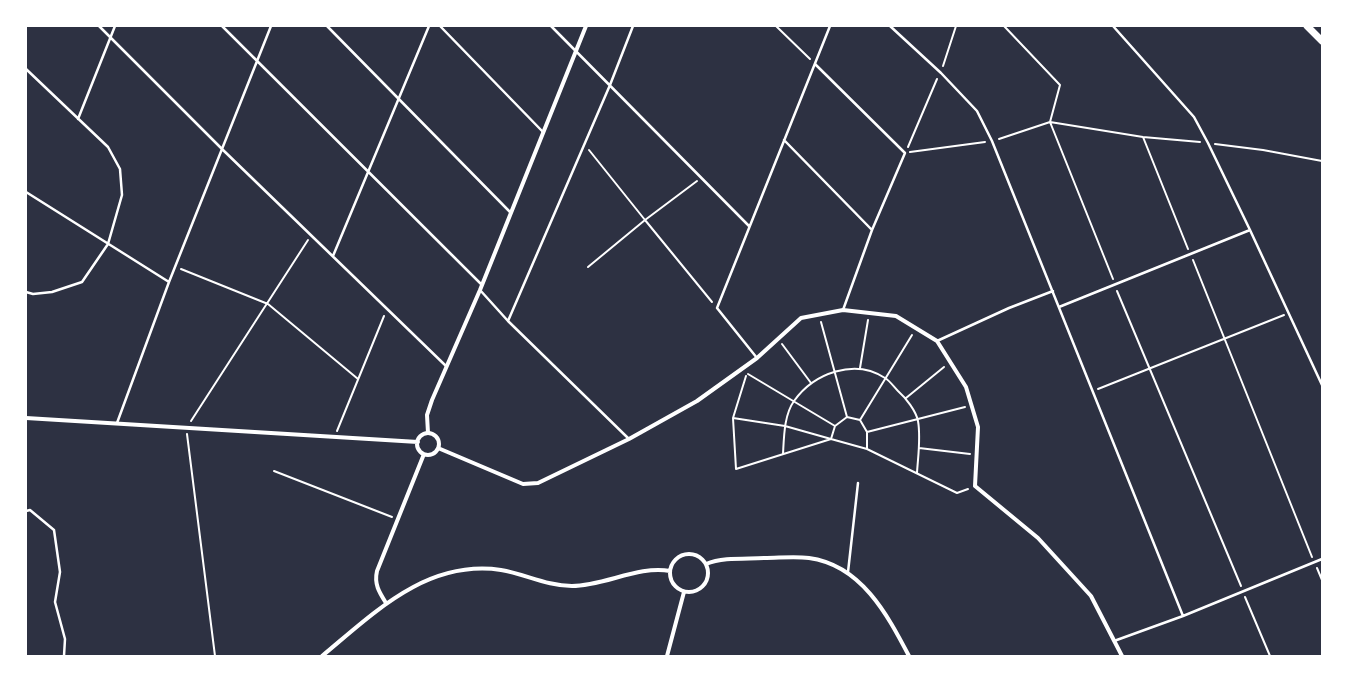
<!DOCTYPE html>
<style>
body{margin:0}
#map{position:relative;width:1348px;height:682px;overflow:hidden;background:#2d3142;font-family:"Work Sans",sans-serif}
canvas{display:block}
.frame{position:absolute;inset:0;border:27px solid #fff;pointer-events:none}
</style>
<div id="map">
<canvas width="1348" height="682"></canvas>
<div class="frame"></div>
</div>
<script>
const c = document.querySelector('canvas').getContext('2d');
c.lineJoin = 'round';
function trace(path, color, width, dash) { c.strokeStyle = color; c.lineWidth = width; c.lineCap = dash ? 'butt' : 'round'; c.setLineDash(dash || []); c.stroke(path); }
trace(new Path2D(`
 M776 26 810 59
 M1004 26 1060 85 1050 122 1113 279
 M943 66 956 26
 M1143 137 1188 249
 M999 139 1050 122 1143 137 1200 142
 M1215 144 1263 150 1322 161
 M908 147 937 79
 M589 150 645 220 697 181
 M910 152 985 142
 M1193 260 1312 557
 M588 267 645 220 712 302
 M181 269 268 304 358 379
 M1117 291 1241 586
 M821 322 847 417
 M782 344 811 383
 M860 368 868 320
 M748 374 835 426
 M746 376 733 418 736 469 831 439 867 449
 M1098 389 1284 315
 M906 398 944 367
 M733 418 785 426 831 439 835 426 847 417 860 420 867 432V449L957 493 968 489
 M860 420 912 335
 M191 421 308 240
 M337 431 384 316
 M867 432 965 407
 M187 434 215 656
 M919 448 970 454
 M783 454C784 437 784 415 794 401 814 373 855 358 885 378 890 381 894 387 898 391 906 398 916 411 918 421 921 438 918 456 917 473
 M274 471 392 517
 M1317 568 1322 580
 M1245 597 1270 656`), '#fff', 2);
trace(new Path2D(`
 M99 26 222 149 446 366
 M222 26 482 285
 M327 26 510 212
 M440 26 543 132
 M551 26 749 226
 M890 26 941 73 977 111 992 141 1183 616
 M1113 26 1194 117 1208 143 1250 230
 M815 64 905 153 872 230 843 310
 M26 69 108 147 120 169 122 195 108 244 82 282 52 292 33 294 26 292
 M78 119 115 26
 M784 140 872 230
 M26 192 169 282
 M333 256 429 26
 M480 290 508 321 629 439
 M1059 307 1250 230 1322 385
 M508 321 610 85 633 26
 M937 341 1009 308 1053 291
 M757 358 717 308 830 26
 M117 423 169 282 271 26
 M26 511 30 510 54 530 60 572 55 602 65 639 64 656
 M848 572 858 483
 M1114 641 1183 616 1322 559`), '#fff', 2.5);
trace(new Path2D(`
 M26 418 418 442
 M428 433 427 415 432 400 480 290 586 26
 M417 444a11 11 0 1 1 22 0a11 11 0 1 1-22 0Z
 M438 448 523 484 538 483 629 439 697 401 757 358 801 318 843 310 896 316 937 341 966 387 978 427 975 486 1038 538 1091 596 1122 656
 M670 573a19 19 0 1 1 38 0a19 19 0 1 1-38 0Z
 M706 564C723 557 745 559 764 558 779 558 794 556 809 558 861 565 887 614 909 656
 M386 603C379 592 374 584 377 571L424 454
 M322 656C374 613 427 559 501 570 525 574 547 586 572 586 604 586 639 565 670 571
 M667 656 684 592`), '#fff', 4);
trace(new Path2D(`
 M1307 26 1322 41`), '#fff', 7);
</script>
